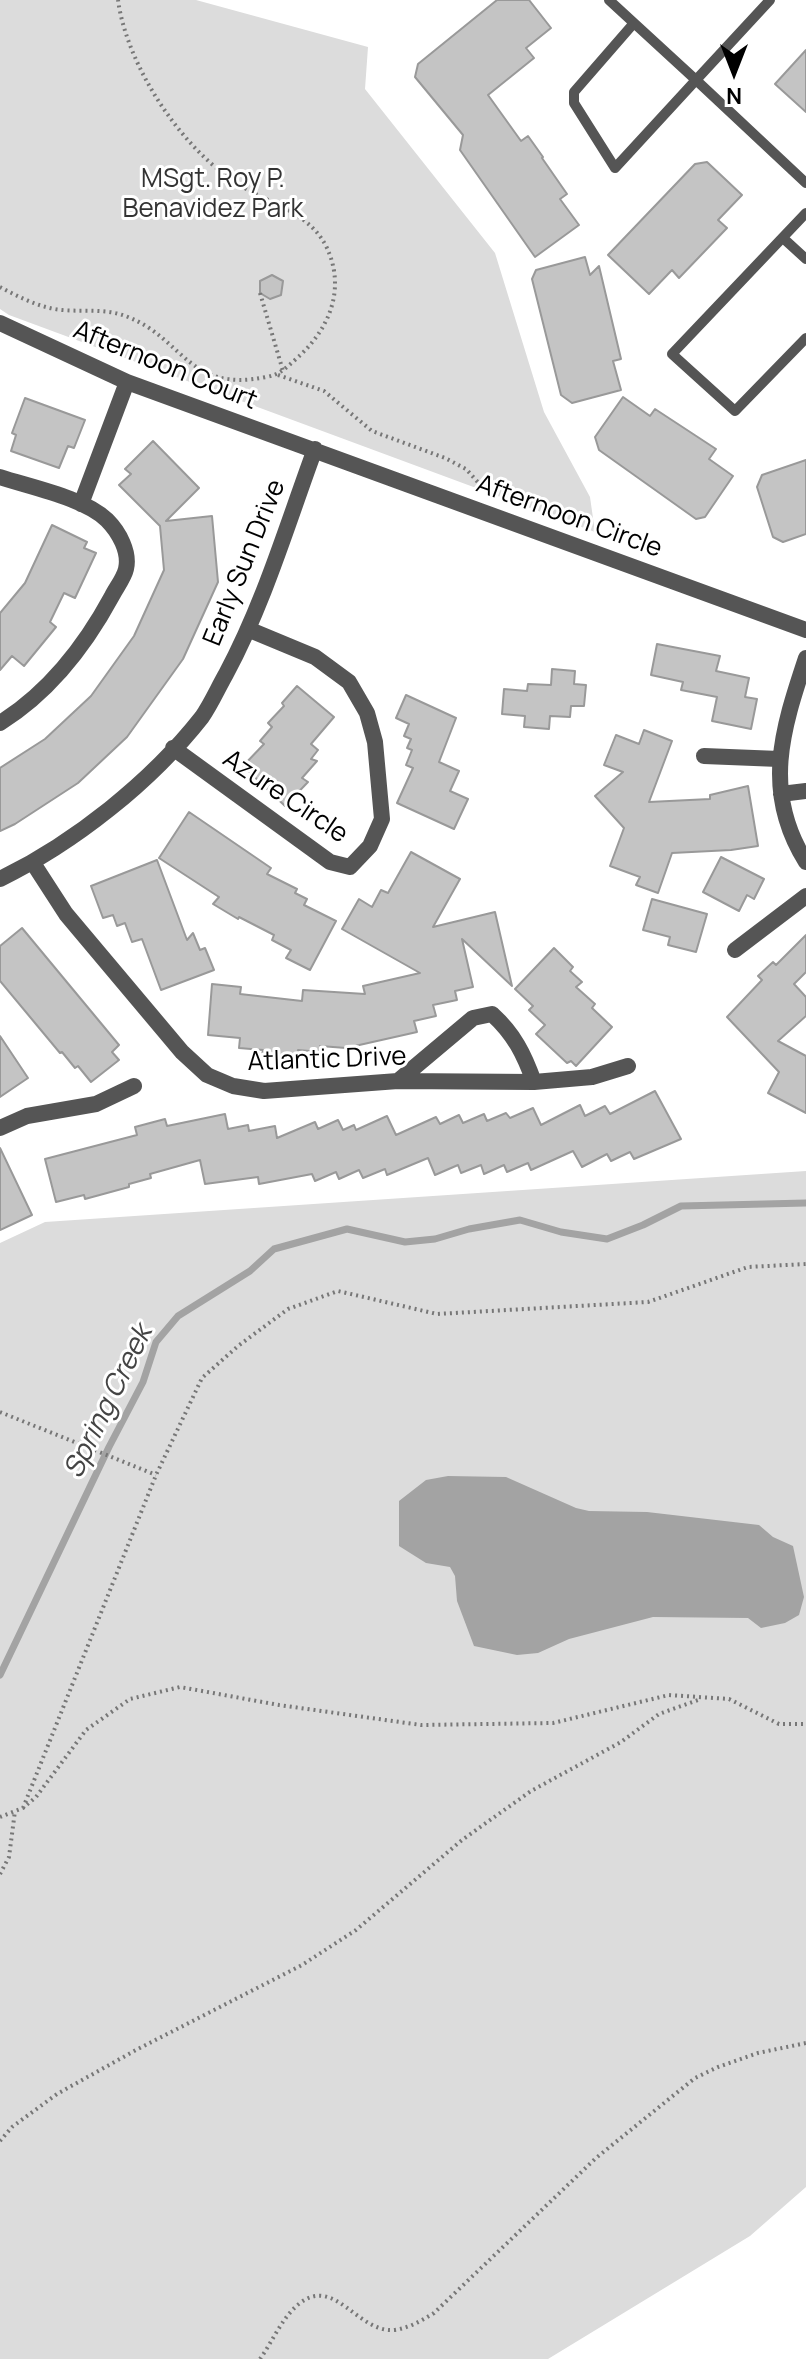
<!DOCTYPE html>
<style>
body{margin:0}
#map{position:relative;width:806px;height:2359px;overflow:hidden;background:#fff;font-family:Manrope,sans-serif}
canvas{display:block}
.north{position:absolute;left:694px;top:32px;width:80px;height:80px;-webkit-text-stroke:6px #fff;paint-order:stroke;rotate:180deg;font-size:22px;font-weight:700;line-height:32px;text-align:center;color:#000}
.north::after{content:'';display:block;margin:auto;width:28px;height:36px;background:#000;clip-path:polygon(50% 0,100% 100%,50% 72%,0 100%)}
</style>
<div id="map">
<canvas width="806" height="2359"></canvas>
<div class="north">N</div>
</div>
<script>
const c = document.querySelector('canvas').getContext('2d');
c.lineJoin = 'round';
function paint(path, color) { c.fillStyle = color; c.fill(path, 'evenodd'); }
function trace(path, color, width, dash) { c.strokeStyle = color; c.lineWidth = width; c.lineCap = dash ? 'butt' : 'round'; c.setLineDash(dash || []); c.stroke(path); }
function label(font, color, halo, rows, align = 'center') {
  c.font = font + ' Manrope,sans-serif'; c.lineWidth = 6; c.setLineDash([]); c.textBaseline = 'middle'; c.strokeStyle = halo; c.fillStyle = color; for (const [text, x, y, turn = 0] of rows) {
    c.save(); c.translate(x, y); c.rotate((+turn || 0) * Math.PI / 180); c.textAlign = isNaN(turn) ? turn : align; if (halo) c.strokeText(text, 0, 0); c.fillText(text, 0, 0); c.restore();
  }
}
paint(new Path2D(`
 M0 0H196L368 47 365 89 495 253 544 412 590 497 595 532 9 315 0 309Z
 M806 1171V2187L750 2236 548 2359H0V1243L45 1222Z`), '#dcdcdc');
paint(new Path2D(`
 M448 1476 506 1477 576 1508 589 1511 647 1512 759 1525 773 1537 793 1546 804 1597 799 1615 785 1623 761 1628 748 1618 653 1617 569 1639 538 1653 517 1655 474 1646 457 1601 455 1576 450 1567 426 1563 399 1546V1501L426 1480Z`), '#a3a3a3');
trace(new Path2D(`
 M0 1675 109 1447 143 1382 156 1342 178 1316 250 1271 274 1249 347 1229 405 1242 435 1239 469 1229 520 1220 561 1232 607 1239 643 1225 681 1206 806 1203`), '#a3a3a3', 7);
const building = new Path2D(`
 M497 0H529L551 28 526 48 534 58 488 95 521 141 528 136 543 157 542 158 567 194 560 199 579 225 535 257 460 150 463 135 415 77 418 64Z
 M806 50V112L775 84Z
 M707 162 742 195 718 220 727 228 679 278 672 270 649 294 608 255 695 164Z
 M585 257 590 275 599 266 621 359 613 361 621 390 572 403 561 395 532 279 536 270Z
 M272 275 283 281 281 295 270 299 260 293V281Z
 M623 397 650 416 655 409 716 449 709 459 733 476 705 517 696 519 599 450 595 437Z
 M25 398 85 420 74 448 68 446 59 468 11 451 16 435 12 433Z
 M153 441 199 488 166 521 212 516 218 582 183 659 127 737 78 783 15 824 0 831V768L45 739 91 696 134 636 164 570 160 526 119 485 131 474 125 469Z
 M806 460V534L783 542 773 537 757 487 762 475Z
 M52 525 87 542 84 548 96 553 75 598 64 593 50 622 56 627 24 666 12 656 0 670V613L25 583Z
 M657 644 720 656 716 671 749 678 745 697 757 699 751 729 712 721 717 697 681 690 683 682 651 675Z
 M552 669 575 671 574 684 586 685 584 706H571L570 717 550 716 549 729 524 727 525 716 502 714 504 689 527 691 528 684 551 685Z
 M297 686 334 717 311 744 318 750 311 759 317 761 302 778 308 782 285 806 243 766 264 744 260 741 272 727 268 723 284 706 282 703Z
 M406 695 456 718 439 762 459 771 450 791 468 799 454 829 397 803 413 768 406 765 412 750 407 748 411 739 404 736 409 724 396 718Z
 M644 730 672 741 649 802 710 799V795L748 786 758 846 731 850 672 853 658 893 636 885 640 877 610 866 624 828 595 796 623 772 604 765 616 735 639 744Z
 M189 812 271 868 267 874 297 889 295 893 307 899 304 905 336 921 310 970 286 958 291 950 272 940 274 935 239 917 238 919 213 904 219 897 159 858Z
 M411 852 460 879 433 927 495 912 512 986 462 939 473 987 455 991 457 1000 433 1005 436 1016 414 1021 417 1032 346 1048 320 1046V1052L298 1050 297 1058 262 1055 263 1050 239 1048 240 1038 208 1035 212 984 241 987 240 994 302 1001 303 990 365 994 363 986 420 973 342 929 359 899 372 907 381 890 388 893Z
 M721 857 764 879 754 899 747 895 739 911 703 892Z
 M157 860 187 940 193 933 200 950 205 948 214 970 161 990 142 939 132 942 125 923 117 926 113 915 103 918 91 886Z
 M652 899 707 914 696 952 668 945 670 937 643 930Z
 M22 928 119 1045 112 1052 119 1060 91 1082 78 1066 75 1068 62 1052 60 1053 0 981V946Z
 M806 935V972L794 984 806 997V1016L778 1041 806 1056V1113L768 1093 779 1072 727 1017 762 980 758 976 773 962 776 965Z
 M554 948 573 967 570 971 582 982 576 987 595 1004 592 1008 612 1027 576 1066 571 1061 567 1063 536 1034 545 1025 529 1010 533 1006 515 989Z
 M0 1036 28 1078 0 1097Z
 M655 1091 681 1139 634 1159 630 1152 611 1161 607 1154 582 1167 573 1151 531 1170 528 1163 507 1172 504 1165 484 1174 481 1165 461 1173 458 1165 435 1175 428 1158 387 1175 385 1169 363 1178 359 1170 339 1179 336 1172 315 1181 312 1174 259 1184 258 1177 205 1184 200 1160 150 1174 151 1178 129 1184V1187L85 1199 84 1195 56 1202 45 1159 137 1135 135 1127 165 1119 167 1126 225 1114 228 1129 248 1125 249 1131 275 1126 277 1138 315 1122 318 1129 338 1120 343 1130 354 1125 356 1130 387 1116 396 1135 436 1117 440 1124 459 1115 463 1123 484 1114 487 1121 506 1113 510 1118 533 1108 541 1125 580 1105 585 1116 605 1106 610 1114Z
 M0 1148 32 1215 0 1230Z`);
paint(building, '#c4c4c4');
trace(building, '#999', 2);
trace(new Path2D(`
 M0 287C19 297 40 308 62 310 85 312 106 308 128 317 184 339 188 393 266 377 279 375 286 368 296 359 329 330 347 289 326 246 308 211 267 203 238 184 181 148 127 66 118 0
 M260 293 283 371
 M278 375 324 391 372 431 445 458 466 469 485 490
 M0 1412 156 1475
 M23 1808 156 1475 202 1378 238 1346 288 1309 338 1291 437 1314 648 1302 748 1267 806 1264
 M0 1817 23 1808 36 1797 86 1730 130 1699 180 1687 279 1705 421 1725 553 1723 669 1695 729 1699 779 1724H806
 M0 1874 9 1857 15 1811
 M0 2141 12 2127 57 2094 136 2050 302 1965 356 1930 462 1840 531 1791 621 1742 659 1714 701 1699
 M260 2359C273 2341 282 2317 300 2303 335 2276 358 2333 394 2330 409 2328 421 2321 434 2313L596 2158 695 2078 718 2067 758 2053 806 2043`), '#777', 4, [2, 4]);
trace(new Path2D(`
 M609 0 696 80 615 168 574 103V92L634 23
 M770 0 696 80 806 183
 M806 213 672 354 735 411 806 338
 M783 238 806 259`), '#555', 10);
trace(new Path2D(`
 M0 323 127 382 806 630
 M0 477C30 487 85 498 107 520 119 532 130 552 126 569 124 578 116 588 112 596 85 646 48 693 0 723
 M81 504 127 382
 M806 658C782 730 762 792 806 862
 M173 748 330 862 350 867 370 846 382 819 375 742 367 713 349 682 315 657 250 630
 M704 756 779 759
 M781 794 806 791
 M33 863 66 914 182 1052 207 1075 233 1086 264 1091 398 1081 534 1082 592 1077 628 1066
 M0 879C74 843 151 782 202 717 211 704 218 688 226 674 264 603 287 525 315 449
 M735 950 806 896
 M398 1081 473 1018 492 1014C514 1034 524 1054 534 1082
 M0 1128 27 1116 96 1104 134 1086`), '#555', 16);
label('26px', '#333', '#fff', [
 ["MSgt. Roy P.",213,180],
 ["Benavidez Park",213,210]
]);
label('26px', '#000', '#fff', [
 ["Afternoon Court",165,366,22],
 ["Afternoon Circle",569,517,20],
 ["Early Sun Drive",245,563,-68],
 ["Azure Circle",285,797,34],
 ["Atlantic Drive",327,1060,-2]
]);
label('italic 28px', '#444', '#fff', [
 ["Spring Creek",109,1402,-64]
]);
</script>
